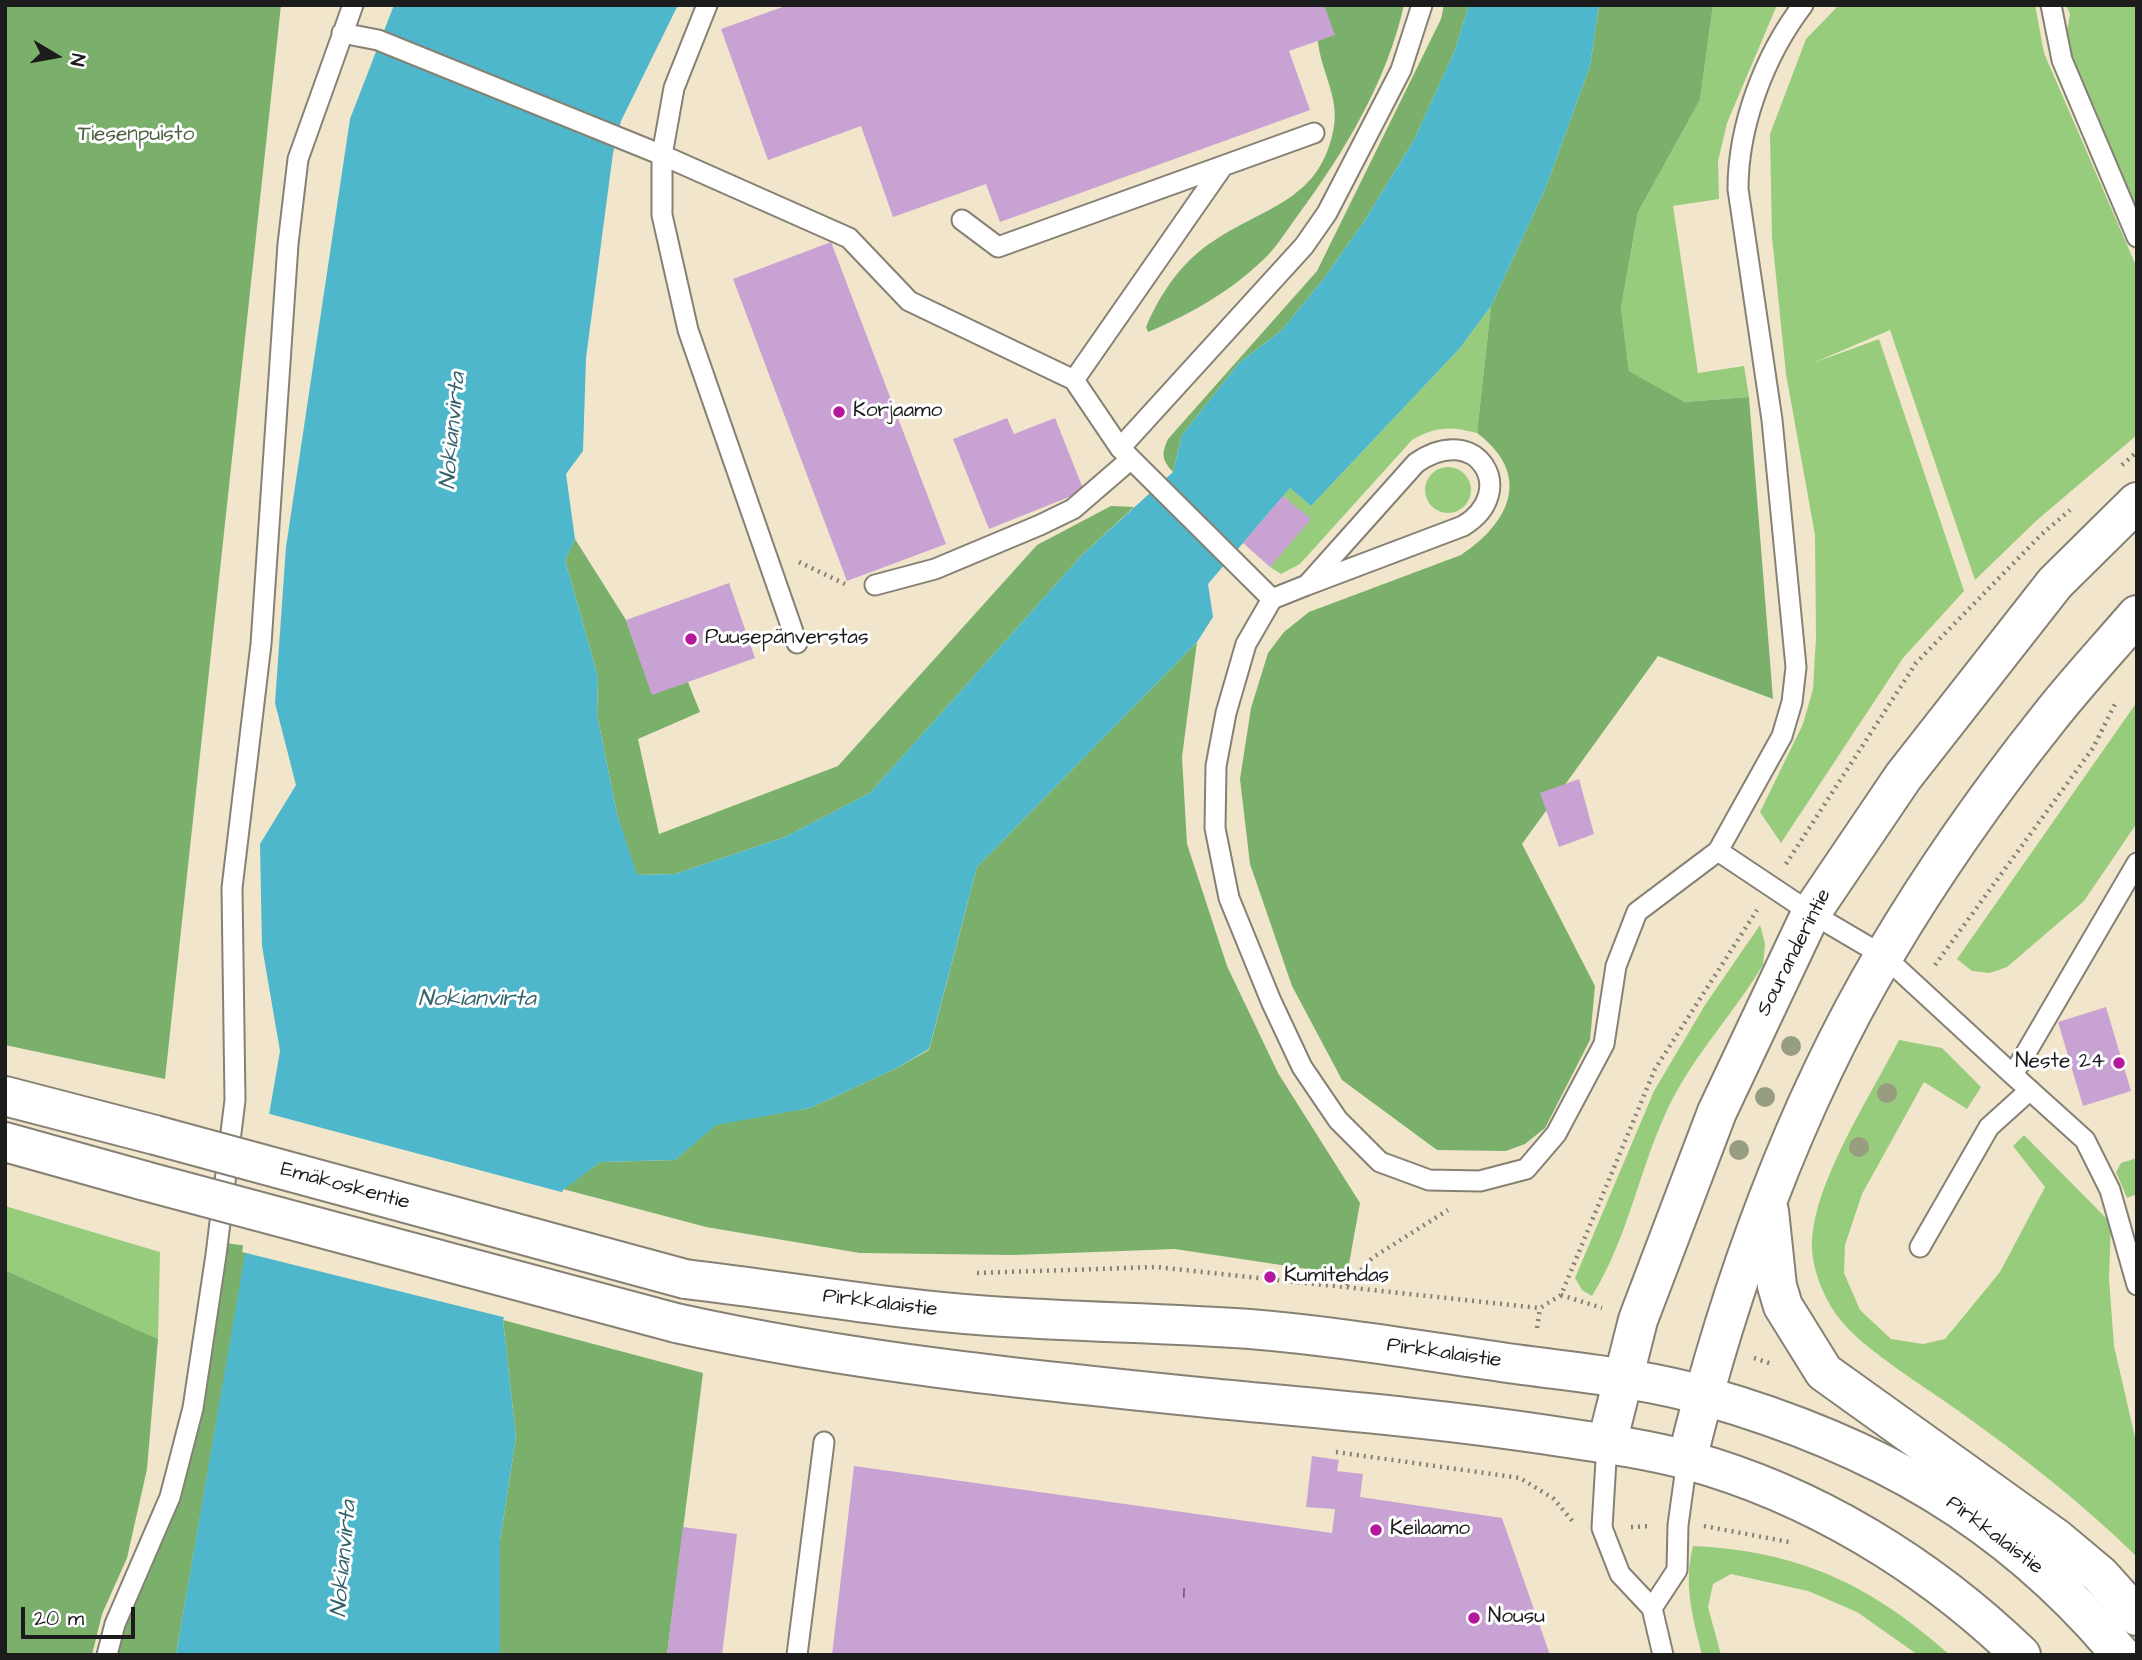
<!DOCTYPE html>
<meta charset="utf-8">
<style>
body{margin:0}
#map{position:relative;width:2142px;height:1660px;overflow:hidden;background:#f1e6cb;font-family:"Architects Daughter",sans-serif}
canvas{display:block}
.frame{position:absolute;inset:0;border:7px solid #1c1c1c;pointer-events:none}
.north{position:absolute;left:21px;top:21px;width:70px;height:70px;-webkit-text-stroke:5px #fff;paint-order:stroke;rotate:100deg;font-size:19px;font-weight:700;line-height:28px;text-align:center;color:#1c1c1c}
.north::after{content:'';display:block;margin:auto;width:24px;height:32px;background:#1c1c1c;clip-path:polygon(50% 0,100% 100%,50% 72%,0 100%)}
.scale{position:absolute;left:21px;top:1607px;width:114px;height:32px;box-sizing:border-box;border:4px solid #1c1c1c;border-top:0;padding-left:9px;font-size:21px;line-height:24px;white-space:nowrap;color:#1c1c1c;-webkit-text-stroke:5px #fff;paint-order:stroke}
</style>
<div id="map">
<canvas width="2142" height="1660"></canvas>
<div class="frame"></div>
<div class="north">N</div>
<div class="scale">20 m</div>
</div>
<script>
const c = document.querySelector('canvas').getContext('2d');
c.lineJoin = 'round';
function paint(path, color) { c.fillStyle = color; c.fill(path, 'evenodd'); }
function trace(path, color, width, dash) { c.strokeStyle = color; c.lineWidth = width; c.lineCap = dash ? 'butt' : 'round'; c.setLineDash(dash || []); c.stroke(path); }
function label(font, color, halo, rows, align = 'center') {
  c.font = font + ' "Architects Daughter",sans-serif'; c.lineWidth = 6; c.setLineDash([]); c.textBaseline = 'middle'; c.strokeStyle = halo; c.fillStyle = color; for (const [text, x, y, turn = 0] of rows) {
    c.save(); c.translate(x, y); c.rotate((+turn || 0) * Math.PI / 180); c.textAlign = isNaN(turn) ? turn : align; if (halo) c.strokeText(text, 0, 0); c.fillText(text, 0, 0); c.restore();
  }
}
paint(new Path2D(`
 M1713 5H1777L1727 123 1718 161 1719 199 1673 206 1698 373 1744 366 1749 397 1685 402 1629 371 1621 308 1638 212 1700 100Z
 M1839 5H2035L2044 53 2137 268V435L2036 521 1975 580 1890 330 1813 363 1879 339 1964 591 1903 658 1781 843 1760 812 1803 724 1813 689 1816 637 1815 535 1786 374 1772 237 1770 134 1806 39Z
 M2066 5H2137V229L2062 60 2070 14Z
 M1491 306 1477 433C1451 426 1436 426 1412 440L1300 564 1281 574 1270 567 1310 519 1283 496 1290 488 1311 506 1460 348Z
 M1425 490a23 23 0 1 1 46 0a23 23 0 1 1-46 0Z
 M2137 702V823L2084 901 2007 967 1990 973 1972 971 1957 959Z
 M1760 925 1765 944 1763 965C1735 1011 1698 1051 1673 1098 1640 1162 1630 1235 1592 1296L1582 1290 1575 1278 1654 1091 1705 1005Z
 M1899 1040 1942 1048 1981 1087 1967 1109 1924 1082 1862 1194 1845 1245 1844 1273 1860 1310 1891 1339 1923 1344 1945 1339 2000 1272 2045 1187 2013 1146 2024 1135 2111 1223 2109 1278 2114 1346 2137 1446V1557C2082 1503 2023 1457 1960 1412 1927 1388 1862 1349 1839 1318 1825 1300 1813 1272 1812 1249 1810 1187 1871 1096 1899 1040Z
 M2137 1158V1194L2127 1198 2116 1172 2121 1163Z
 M5 1206 160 1252 158 1339 5 1270Z
 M1693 1546C1799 1551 1870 1584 1950 1655H1918L1857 1612 1808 1591 1731 1574 1713 1584 1708 1607 1721 1655H1702C1693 1617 1683 1585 1693 1546Z`), '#98cc7d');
paint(new Path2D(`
 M5 5H281L165 1079 5 1045Z
 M1324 5H1404C1387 81 1344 153 1298 215 1289 227 1280 242 1269 254 1235 289 1193 313 1148 332L1146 327C1161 292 1182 261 1215 240 1266 206 1322 200 1334 126 1339 97 1321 71 1318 42 1317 31 1322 16 1324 5Z
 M1444 5H1469L1455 50 1414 140 1365 220 1325 277 1282 330 1239 363 1182 435 1173 472C1162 460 1161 454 1168 439L1317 271 1441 19Z
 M1599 5H1713L1700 100 1638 212 1621 308 1629 371 1685 402 1749 397 1773 699 1658 656 1522 844 1595 986 1590 1040 1545 1128 1525 1144 1506 1151 1437 1150 1342 1080 1292 986 1250 864 1240 779 1251 708 1268 653 1284 632 1309 612 1461 555C1511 522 1532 474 1477 433L1491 306 1546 187 1590 66Z
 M1111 506 1134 507 1082 555 870 793 785 837 675 874 636 875 617 814 597 715 598 677 565 560 575 539 626 620 652 694 688 682 700 712 638 739 659 834 838 766 1037 545Z
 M1197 642 1182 757 1187 844 1227 966 1278 1073 1360 1203 1347 1275 1175 1249 1014 1255 860 1253 706 1227 563 1189 600 1162 675 1160 716 1124 810 1108 897 1068 929 1050 977 867Z
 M226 1243 247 1246 176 1655H117C129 1600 160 1553 178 1501 208 1414 215 1333 226 1243Z
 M5 1270 158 1339 147 1469 127 1558 102 1614 92 1655H5Z
 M503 1320 703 1373 667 1655H500V1541L516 1437Z`), '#7ab06c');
paint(new Path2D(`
 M394 5H678L621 121 613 153 586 358 583 451 566 474 575 539 565 560 598 677 597 715 617 814 637 875 675 874 785 837 870 793 1082 555 1173 472 1182 435 1239 363 1282 330 1325 277 1365 220 1414 140 1455 50 1469 5H1599L1590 66 1546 187 1491 306 1460 348 1311 506 1290 488 1208 584 1213 617 1197 642 977 867 929 1049 897 1068 810 1108 716 1125 675 1160 600 1162 563 1190 503 1320 516 1437 500 1541V1655H176L280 1051 262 946 260 844 296 785 275 703 286 547 350 119Z`), '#4eb7cb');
paint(new Path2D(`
 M266 1113 565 1193 507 1318 242 1252Z`), '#f1e6cb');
paint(new Path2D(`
 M788 5H1324L1335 35 1289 51 1310 110 1000 222 986 184 893 217 861 126 768 160 721 29Z
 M831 242 946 544 847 581 733 279Z
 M1007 418 1014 434 1055 418 1084 491 989 529 953 439Z
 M1283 496 1311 519 1270 567 1243 543Z
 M729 583 755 658 652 695 626 620Z
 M1579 779 1594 834 1559 847 1540 793Z
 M2106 1007 2131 1091 2083 1106 2058 1022Z
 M1312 1456 1339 1460 1337 1471 1363 1474 1360 1497 1502 1518 1550 1655H832L854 1466 1332 1533 1335 1509 1306 1507Z
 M683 1527 737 1534 722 1655H667Z`), '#c8a2d3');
const lane = new Path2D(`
 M707 5 674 88 662 155V215L688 330 797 643
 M2051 5 2062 60 2137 237
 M342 33 378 40 662 155 849 238 909 301 1074 380 1120 448 1272 599
 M962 220 998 247 1314 133
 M1074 380 1223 166
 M1120 448 1304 246 1327 213 1401 70 1422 5
 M875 585 935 569 1040 525 1073 509 1131 459
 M1307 585 1463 526C1520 492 1477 420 1416 463L1307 585 1272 599 1246 644 1226 713 1216 766 1215 828 1229 898 1271 1001 1302 1067 1338 1120 1380 1162 1429 1180 1480 1181 1526 1169 1556 1134 1604 1044 1616 966 1637 912 1718 851 1782 736 1792 702 1796 667 1772 420 1738 189C1738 126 1764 56 1803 5
 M1718 851 1811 913 1884 956 2013 1075 2137 863
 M2013 1075 2085 1140 2110 1190 2137 1285
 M1920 1247 1989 1127 2030 1090
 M1607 1443 1602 1528 1620 1574 1652 1608 1663 1655
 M1652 1608 1677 1570 1678 1525 1687 1460
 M107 1655 115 1624 170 1497 193 1408 216 1255 235 1100 232 888 261 644 288 244 298 159 353 5
 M797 1655 824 1442`);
const secondary = new Path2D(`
 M1769 1211 1777 1286 1783 1306 1824 1372 2057 1539 2100 1575 2137 1616
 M1607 1443 1638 1320 1717 1112 1811 913 1903 777 2055 583 2137 502
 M1687 1460C1729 1288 1794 1107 1885 954 1933 873 1989 793 2048 719 2076 683 2107 650 2137 615`);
const primary = new Path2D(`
 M5 1096 155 1135
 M5 1142 145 1181
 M685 1279C787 1291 888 1309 990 1316 1076 1322 1163 1323 1250 1329 1334 1336 1418 1350 1501 1362 1569 1372 1639 1377 1705 1396 1874 1444 2008 1519 2121 1655
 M676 1323C852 1362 1030 1380 1209 1398 1323 1409 1435 1418 1548 1435 1594 1442 1642 1448 1687 1460 1812 1494 1928 1565 2021 1655`);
trace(lane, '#868174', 23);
trace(secondary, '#868174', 42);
trace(primary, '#868174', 42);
trace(new Path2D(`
 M2122 465 2137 452
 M799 562 847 585
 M1786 864 1916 663 2042 534 2070 510
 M1935 965 2093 748 2116 702
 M977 1273 1156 1267 1540 1308 1561 1295 1655 1069 1757 910
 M1347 1286 1372 1258 1448 1210
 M1561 1295 1602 1308
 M1537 1328 1540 1308
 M1754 1358 1772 1364
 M1336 1452 1520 1478 1554 1499 1574 1523
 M1704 1526 1789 1542
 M1631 1527 1650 1526`), '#868174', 4.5, [2, 5]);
trace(lane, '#fff', 19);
trace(secondary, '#fff', 38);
trace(primary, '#fff', 38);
const primaryBridge = new Path2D(`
 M155 1135 685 1279
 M145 1181 676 1323`);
trace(primaryBridge, '#868174', 42, []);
trace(primaryBridge, '#fff', 38);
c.fillStyle = '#979d80';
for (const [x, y] of [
 [1791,1046],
 [1887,1093],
 [1765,1097],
 [1859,1147],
 [1739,1150]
]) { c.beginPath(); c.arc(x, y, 10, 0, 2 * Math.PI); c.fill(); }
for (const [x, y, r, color] of [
 [839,412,7,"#b5179e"],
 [691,639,7,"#b5179e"],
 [2119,1063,7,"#b5179e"],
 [1270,1277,7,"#b5179e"],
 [1376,1530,7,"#b5179e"],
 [1474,1618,7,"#b5179e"]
]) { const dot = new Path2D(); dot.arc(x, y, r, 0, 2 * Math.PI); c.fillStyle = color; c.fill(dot); trace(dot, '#fff', 2.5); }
label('18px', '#473e4a', null, [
 ["1",1184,1594]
]);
label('21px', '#4e6243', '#fff', [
 ["Tiesenpuisto",136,136]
]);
label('21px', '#1c1c1c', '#fff', [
 ["Korjaamo",853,412],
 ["Puusepänverstas",705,639],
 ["Neste 24",2105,1063,"right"],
 ["Kumitehdas",1284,1277],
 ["Keilaamo",1390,1530],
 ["Nousu",1488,1618]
], 'left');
label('21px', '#1c1c1c', '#fff', [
 ["Souranderintie",1795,953,-63],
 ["Emäkoskentie",345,1187,15],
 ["Pirkkalaistie",880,1304,7],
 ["Pirkkalaistie",1444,1354,8],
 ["Pirkkalaistie",1994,1536,37]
]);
label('italic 23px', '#32626b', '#fff', [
 ["Nokianvirta",454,431,-85],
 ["Nokianvirta",477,1000],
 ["Nokianvirta",345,1559,-85]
]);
</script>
